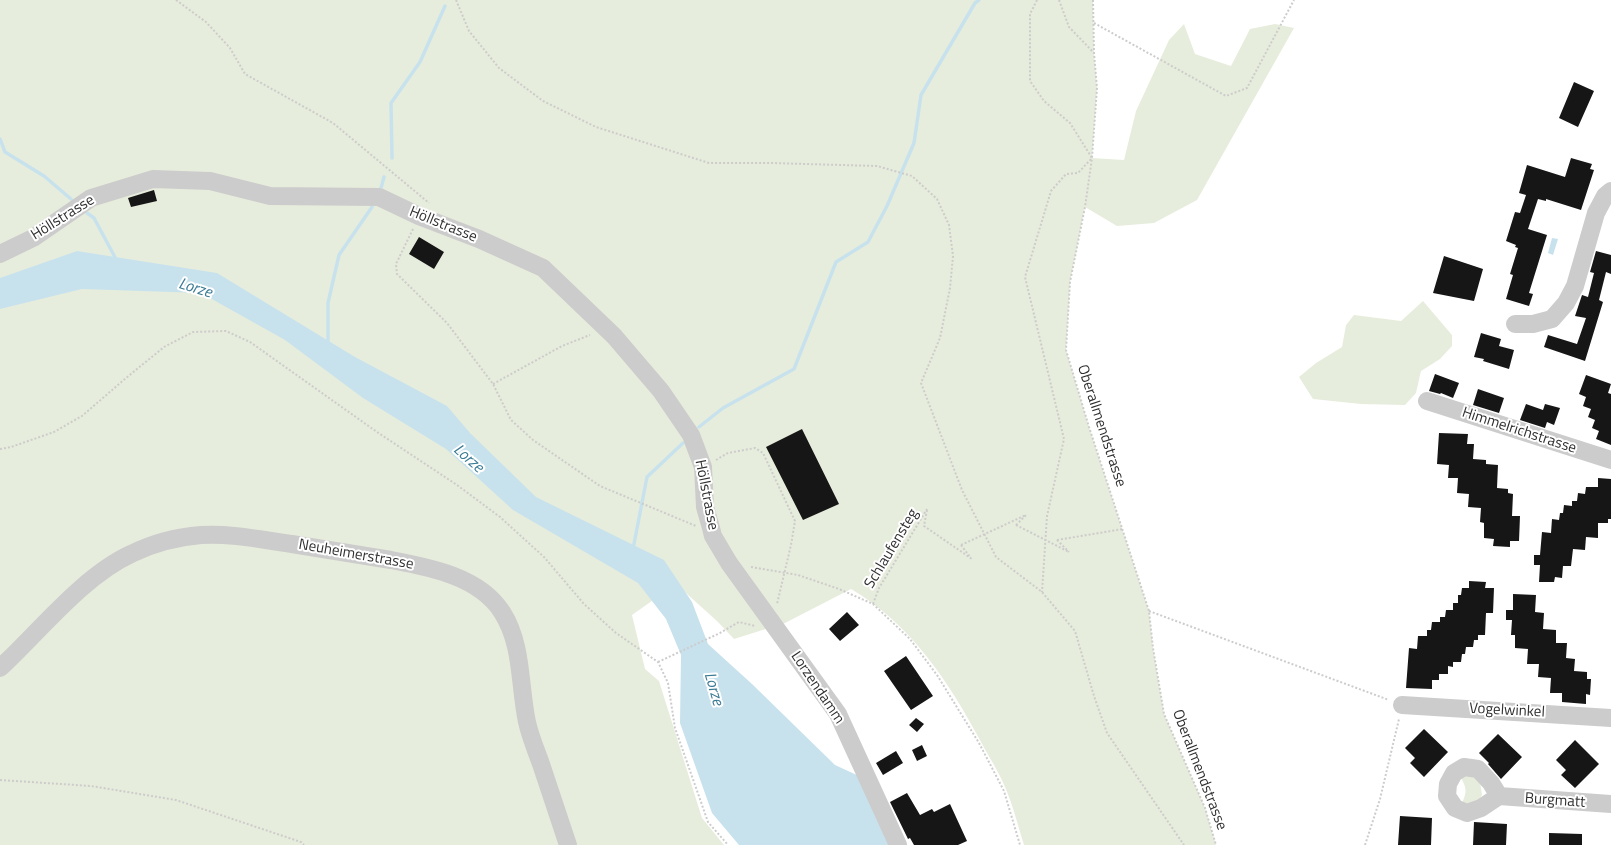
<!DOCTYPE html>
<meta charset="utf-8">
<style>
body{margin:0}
canvas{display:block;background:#fff}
</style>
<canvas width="1611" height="845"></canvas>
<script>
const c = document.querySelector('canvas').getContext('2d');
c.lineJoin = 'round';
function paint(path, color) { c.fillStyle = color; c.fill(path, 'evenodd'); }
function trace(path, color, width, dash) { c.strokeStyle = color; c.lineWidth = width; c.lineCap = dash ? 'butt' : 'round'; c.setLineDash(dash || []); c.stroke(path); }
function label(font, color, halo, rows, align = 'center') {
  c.font = font + ' "Titillium Web",sans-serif'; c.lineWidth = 4; c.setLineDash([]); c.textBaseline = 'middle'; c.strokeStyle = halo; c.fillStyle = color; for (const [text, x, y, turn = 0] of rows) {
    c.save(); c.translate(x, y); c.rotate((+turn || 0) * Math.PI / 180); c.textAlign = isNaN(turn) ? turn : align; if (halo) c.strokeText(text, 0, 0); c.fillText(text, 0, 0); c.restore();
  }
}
paint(new Path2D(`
 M0 0H1093L1094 53 1097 88 1092 158 1124 160 1136 111 1169 40 1184 24 1195 54 1231 66 1250 29 1275 24 1294 28 1197 200 1154 223 1117 226 1085 207 1070 282 1066 350 1089 427 1149 611 1153 648 1164 714 1205 808 1216 845H1024C1018 826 1013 805 1005 787 999 772 989 757 981 742 949 682 911 624 851 589L785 623 734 639 718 622 676 584 632 615 645 669 659 681 702 818 724 845H0Z
 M1423 301 1452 335V346L1440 359 1421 371 1416 393 1405 405 1361 404 1313 399 1299 377 1316 363 1342 347 1346 325 1354 315 1401 321Z
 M1467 772 1480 782 1482 795 1476 806 1462 803C1467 792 1467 788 1460 776Z`), '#e7eddc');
paint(new Path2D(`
 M1552 238 1558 239 1553 255 1548 253Z
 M77 251 217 273 355 357 447 406 470 433 536 497 664 560 692 602 708 644 752 684 835 765 859 776 891 845H739L712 813 680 723 681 655 666 619 638 583 513 510 446 449 363 398 285 340 201 293 82 289 0 309V278Z`), '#c8e2ed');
trace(new Path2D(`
 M0 139 5 152 44 176 71 199
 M392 158 391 103 420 62 445 6
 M381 188 384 177
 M87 213 94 218 117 261
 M328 344V303L339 255 372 207
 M699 427 723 408 794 369 836 262 868 242 887 206 914 143 921 95 975 3 979 0
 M633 549 647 477 683 443`), '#c8e2ed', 3.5);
paint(new Path2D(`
 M1574 82 1594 91 1578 127 1559 118Z
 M1571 158 1592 164 1590 169 1594 170 1581 210 1546 199V201L1538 199 1528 229 1547 235 1529 293 1533 294 1529 306 1506 299 1513 275 1510 274 1518 248 1515 247 1516 245 1506 241 1515 212 1520 213 1526 195 1519 193 1527 165 1565 177Z
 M154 190 157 201 131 207 128 198Z
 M419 237 444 252 434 269 409 254Z
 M1596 251 1611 255V274L1606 272 1599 300 1603 302 1585 361 1544 347 1548 335 1577 344 1586 318 1575 316 1582 295 1588 297 1594 273 1590 272Z
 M1444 256 1483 269 1474 301 1433 293Z
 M1481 333 1501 339 1499 346 1514 350 1509 369 1483 361 1484 359 1474 357Z
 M1435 374 1459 383 1453 398 1441 393 1440 394 1429 391Z
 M1586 375 1611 384 1608 393 1611 394V445L1596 439 1599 431 1592 428 1595 420 1588 417 1591 409 1583 406 1586 397 1579 394Z
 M1478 389 1504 398 1499 413 1473 405Z
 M1526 404 1543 410 1545 404 1560 408 1554 425 1547 422 1545 428 1520 420Z
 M802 429 839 504 803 520 766 447Z
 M1439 433 1468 434 1467 444H1474L1473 459 1486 460V464L1498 465 1497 488 1508 489V493L1513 494 1512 516H1520L1519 541H1510V547L1493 546 1494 539 1484 538V523L1480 522 1481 508 1468 507 1469 494 1457 493 1458 478H1448L1449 465 1437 464Z
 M1598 478 1611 479V519H1608V523H1598V538L1586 537 1585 550 1573 549 1571 566H1563L1562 578 1555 577 1554 582H1539L1540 565H1534V555H1540L1542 532 1551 533 1552 519 1559 520 1560 513H1563L1564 505 1572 506V501H1577L1578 493 1585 494 1586 487H1598Z
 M1469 581 1486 582 1485 588H1494L1493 613H1486L1485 635H1478V640H1474L1473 647H1466L1465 654H1462L1461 662H1453V667L1448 666V674H1439V680H1432V689L1406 688 1409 648 1417 649 1418 636H1427V630H1431L1432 622H1440V617H1445L1446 610H1453V603H1458V595H1461L1462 588H1469Z
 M1513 594 1536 595 1535 612 1544 613 1543 629 1556 630V643H1567L1566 658 1575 659 1574 671 1587 672V679H1591L1590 695 1586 694V704L1562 702V693H1550L1551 678 1538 677 1539 664H1527L1528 649 1515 648V635H1511L1512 620H1506V610H1513Z
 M847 612 859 625 840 641 829 629Z
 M906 656 933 696 911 710 884 671Z
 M916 718 924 724 917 732 909 725Z
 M1424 729 1448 752 1424 777 1410 763 1415 758 1405 748Z
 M1498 734 1522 757 1501 779 1488 764 1489 763 1479 753Z
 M1575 740 1599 764 1575 788 1561 775 1566 770 1556 760Z
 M922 745 927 756 917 761 912 750Z
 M896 751 903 763 883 775 876 763Z
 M907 793 920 815 932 809 934 812 950 804 967 841 958 845H914L910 838 908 839 890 802Z
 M1400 816 1432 818 1431 845H1398Z
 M1474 822 1507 824 1506 845H1473Z
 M1549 833 1582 834V845H1549Z`), '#161616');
trace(new Path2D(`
 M176 0 206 22 230 48 245 74 333 123 429 203
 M456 0 469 31 499 68 543 101 596 127 709 163H771L877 166 912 176 937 199 949 225 953 256 950 288 940 338 921 383 962 490 996 557 1042 592 1075 631 1094 696 1107 733 1184 845
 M1037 0 1030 14V81L1044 101 1070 123 1092 158 1078 173 1066 174 1051 191 1025 277 1064 439 1047 516 1042 592
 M1059 0 1069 27 1094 53
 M1093 0 1094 53 1097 88 1092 158 1085 207 1070 282 1066 350 1089 427 1149 611 1153 648 1164 714 1205 808 1216 845
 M1094 23 1226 96 1247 88 1294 0
 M413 229 396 264 397 274 447 323 493 384 511 420 533 440 600 486 696 526
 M493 384 562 346 590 335
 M0 449 11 447 54 432 82 416 126 378 164 347 193 332 226 331 250 342 377 432 457 485 500 517 544 557 584 604 616 633 658 662 668 683 675 728 708 822 728 845
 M716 460 728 453 755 448 763 453 795 521 791 545 777 604
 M927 510 924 526 972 559
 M1016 525 1026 515
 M1057 540 1123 529
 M1057 540 1069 552
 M961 545 970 557
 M751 567 798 575 839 589 873 604 910 639 937 675 979 743 1004 791 1020 845
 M873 604 879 588 927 509
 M1149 611 1389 700
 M658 662 720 633 739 622 755 626
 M0 780 91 786 176 800 301 842 304 845
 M1365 845 1380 799 1399 719`), '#ccc', 2, [2, 2]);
trace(new Path2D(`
 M0 254 33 238 91 198 153 179 210 181 270 196 379 197 419 216 479 239 543 268 614 336 661 391 691 435 703 467 705 507 711 528 713 536 729 563 838 714 898 845
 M1515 324H1533L1552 319 1566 303 1575 286 1596 213 1605 196 1611 191
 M1427 401 1611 460
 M0 668C39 632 83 576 131 554 153 543 177 537 201 535 233 533 267 541 298 545 329 550 360 555 391 560 412 564 434 568 454 576 472 583 491 595 502 612 523 645 519 684 527 722 530 736 536 750 541 764 550 791 559 818 568 845
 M1402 705 1611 718
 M1499 796 1491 783 1478 769 1464 767 1454 773 1448 784 1447 796 1455 808 1467 813 1481 808 1499 796 1611 804`), '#ccc', 18);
trace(new Path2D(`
 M1016 525 1069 552
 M961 545 1026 515`), '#ccc', 2, [2, 2]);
label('15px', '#2f2f2f', '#fff', [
 ["Höllstrasse",63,218,-32],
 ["Höllstrasse",443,225,22],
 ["Oberallmendstrasse",1101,426,72],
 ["Himmelrichstrasse",1519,431,18],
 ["Höllstrasse",706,495,79],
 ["Schlaufensteg",892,549,-59],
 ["Neuheimerstrasse",356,555,10],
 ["Lorzendamm",817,688,56],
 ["Vogelwinkel",1507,711,3],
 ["Oberallmendstrasse",1199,770,69],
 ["Burgmatt",1555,801,4]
]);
label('italic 16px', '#3a7a94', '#fff', [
 ["Lorze",195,289,17],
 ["Lorze",468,459,42],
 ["Lorze",713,689,74]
]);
</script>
